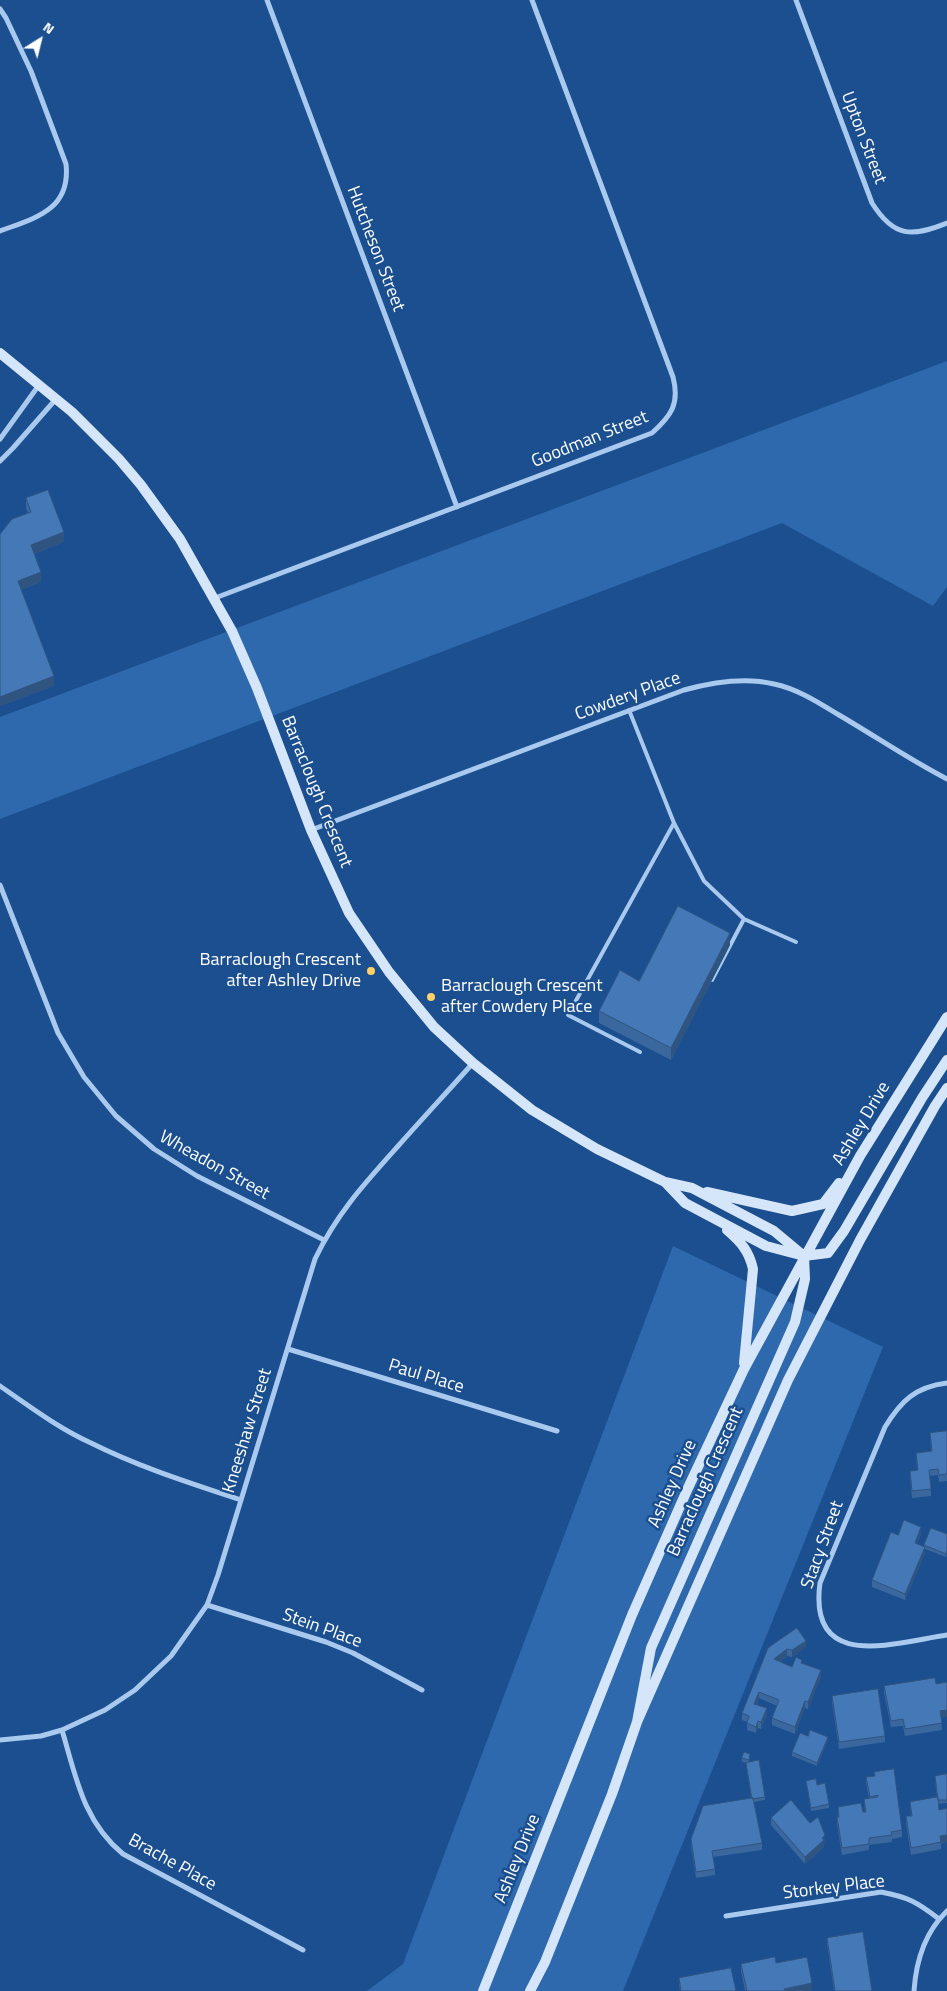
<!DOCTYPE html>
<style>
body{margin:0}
#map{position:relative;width:947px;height:1991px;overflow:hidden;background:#1b4f8f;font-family:"Titillium Web",sans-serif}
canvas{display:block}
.north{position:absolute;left:15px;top:15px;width:50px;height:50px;-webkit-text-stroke:4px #1b4f8f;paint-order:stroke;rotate:36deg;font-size:14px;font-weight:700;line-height:20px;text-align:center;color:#fff}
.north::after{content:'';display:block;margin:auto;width:18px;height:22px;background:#fff;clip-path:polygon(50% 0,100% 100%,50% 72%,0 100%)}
</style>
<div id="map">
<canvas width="947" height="1991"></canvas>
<div class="north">N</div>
</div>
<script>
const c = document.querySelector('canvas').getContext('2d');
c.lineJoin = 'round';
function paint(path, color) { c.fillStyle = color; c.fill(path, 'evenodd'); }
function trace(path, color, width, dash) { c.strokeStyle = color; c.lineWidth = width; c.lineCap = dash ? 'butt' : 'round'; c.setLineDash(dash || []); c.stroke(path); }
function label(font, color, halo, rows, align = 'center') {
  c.font = font + ' "Titillium Web",sans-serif'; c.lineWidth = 5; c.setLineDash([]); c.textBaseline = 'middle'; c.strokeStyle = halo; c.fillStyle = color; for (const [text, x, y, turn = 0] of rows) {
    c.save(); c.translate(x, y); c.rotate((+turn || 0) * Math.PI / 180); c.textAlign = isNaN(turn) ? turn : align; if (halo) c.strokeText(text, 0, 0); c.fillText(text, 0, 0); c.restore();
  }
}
paint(new Path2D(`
 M947 361V587L933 606 782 523 0 819V717Z
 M673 1246 883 1347 623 1991H367L403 1964Z`), '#2e69ad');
trace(new Path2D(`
 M629 710 674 823 704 881 744 919 796 942
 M712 980 744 919
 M640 1052 568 1015 674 823`), '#a9c9ee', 4);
trace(new Path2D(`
 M267 0 457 507
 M796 0 872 203C894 238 912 237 947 223
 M0 9 6 18 31 71 66 164C71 210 35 218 0 231
 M0 439 39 385
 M0 461 13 448 56 399
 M215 598 652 433C671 416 680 404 673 377L532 0
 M311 830 684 690C713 682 745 677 774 684 798 689 819 703 839 715 875 736 910 760 947 779
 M0 885 58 1033 84 1077 116 1116 154 1149 197 1176 324 1240
 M288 1349 557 1431
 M947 1383C915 1387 901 1401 885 1427L820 1583C808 1672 893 1643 947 1635
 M0 1386C29 1406 58 1428 91 1443 139 1467 190 1483 241 1500
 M207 1605 326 1642 353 1653 422 1690
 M62 1730C76 1777 83 1821 123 1854L303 1950
 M0 1740 41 1736 62 1730 105 1710 135 1690 171 1656 207 1605 218 1575 315 1259C337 1213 365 1183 399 1145 423 1118 448 1091 473 1063
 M726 1916 881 1892C908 1897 917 1902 939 1919
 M914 1991C916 1961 925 1932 947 1911`), '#a9c9ee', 5);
trace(new Path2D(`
 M0 353 72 412 119 459 141 485 180 539 232 631 257 688 311 830 349 913 389 972 434 1027 473 1063 532 1110 597 1149 665 1182 692 1188 774 1231 804 1256 805 1279 795 1322 651 1648 637 1722
 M665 1182 685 1203 766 1246 804 1256 828 1253 844 1231 922 1098 947 1060
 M707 1192 792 1211 823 1204 839 1183
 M727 1230C741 1242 749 1251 753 1269L744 1363
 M483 1991 632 1615 688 1488 744 1369 860 1156 947 1017
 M530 1991 545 1962 612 1794 637 1722 788 1380 860 1240 935 1106 947 1088`), '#d6e6fa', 10);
paint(new Path2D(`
 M26 498 64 542 34 554 41 582 21 590 54 686 0 706 28 513 26 508Z
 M730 945 671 1060 599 1023V1011Z
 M947 1431V1481L939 1482 938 1475 930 1476 931 1496 912 1498 910 1478V1471L917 1470 916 1453 931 1452 930 1433Z
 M921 1534 917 1544 924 1546V1545L947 1534V1553L946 1557 925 1549V1553L905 1600 872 1587V1580L898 1535Z
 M806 1647 792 1657 787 1656 780 1662 792 1667 802 1663 821 1677 808 1709 805 1708 795 1734 772 1725V1718L777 1706 759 1698 757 1704 767 1715 761 1729 758 1728 756 1733 747 1730V1722L742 1720V1713L768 1648Z
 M884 1686 941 1718 942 1730 905 1736 903 1726 891 1727 884 1693Z
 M832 1696 885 1736V1742L839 1749 832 1703Z
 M808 1736 828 1740 817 1766 792 1756V1752Z
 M750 1757 749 1762 765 1797V1800L754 1802 762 1843V1850L713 1857 715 1869V1875L696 1878 691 1846V1839L751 1798 746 1763 742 1762V1758Z
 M874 1772 902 1830V1837L892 1839V1842L869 1845V1850L842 1855 837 1824V1817H838V1807L863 1812H865L864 1799 869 1798 866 1783V1777L874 1776Z
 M947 1774V1803L938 1804 939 1810 947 1808V1842L941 1843V1849L911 1855 906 1823V1816H911L910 1802 937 1797 935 1779Z
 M806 1781 829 1804V1808L811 1811Z
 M771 1818 825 1842 824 1843V1847L805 1864 771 1825Z
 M827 1938 872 1991H834L827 1944Z
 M741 1964 812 1990 807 1991H745L741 1971Z
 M679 1978 736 1991H680L679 1985Z`), '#3a679d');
paint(new Path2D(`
 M64 532V542L31 555V545Z
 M41 572V582L18 591V581Z
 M54 676V686L0 706V697Z
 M730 933V945L671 1060V1048Z
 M921 1527V1534L915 1549V1543Z
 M925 1547V1553L905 1600V1594Z
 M806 1641V1647L792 1657V1650Z
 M787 1649V1656L774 1666V1659Z
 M821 1670V1677L808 1709V1702Z
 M759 1692V1698L754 1710V1704Z
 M805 1701V1708L795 1734V1727Z
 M767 1708V1715L761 1729V1722Z
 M947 1710V1717L940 1718V1711Z
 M758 1721V1728L756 1733V1727Z
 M828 1737V1740L817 1766V1763Z
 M825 1835 824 1847 805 1864V1857Z
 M947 1835V1842L940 1843V1836Z
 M812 1983V1990L807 1991H784V1989Z`), '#305480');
const building = new Path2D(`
 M48 490 64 532 31 545 41 572 18 581 54 676 0 697V534L12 519 31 512 26 498Z
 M678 906 730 933 671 1048 599 1011 620 970 639 981Z
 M947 1431V1474L939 1475 938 1469 929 1470 931 1489 912 1491 910 1471 918 1470 916 1453 932 1451 930 1433Z
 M904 1520 921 1527 915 1543 925 1547 905 1594 872 1580 891 1532 898 1535Z
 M931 1528 947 1534V1550L946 1554 924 1545Z
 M797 1628 806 1641 792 1650 787 1649 774 1659 792 1667 796 1657 802 1660 801 1663 821 1670 808 1702 805 1701 795 1727 772 1718 779 1700 759 1692 754 1704 767 1708 761 1722 758 1721 756 1727 747 1723 749 1716 742 1713 768 1648Z
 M935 1678 936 1684 947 1682V1710L940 1711 942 1723 905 1729 903 1719 891 1721 884 1686Z
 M878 1689 885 1736 839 1742 832 1696Z
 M810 1730 828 1737 817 1763 792 1752 800 1733 808 1736Z
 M744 1752 750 1754 749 1760 742 1758Z
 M759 1760 765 1797 752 1799 746 1763Z
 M894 1769 902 1830 891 1832 892 1835 869 1838V1844L842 1848 837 1817H839L838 1807 861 1803 863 1812H866L864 1799 878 1797V1795L870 1797 866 1777 875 1776 874 1772Z
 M947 1774V1800H938L935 1776Z
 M816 1779 817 1785 825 1783 829 1804 811 1808 806 1781Z
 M938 1797 939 1810 947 1808V1835L940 1836 941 1842 911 1848 906 1816H912L910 1802Z
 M753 1798 762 1843 712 1851 715 1869 696 1872 691 1839 703 1806Z
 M791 1800 810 1823 818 1817 825 1835 822 1838 824 1840 805 1857 771 1818Z
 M863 1932 872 1991H835L827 1938Z
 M775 1957 776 1963 807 1957 812 1983 784 1989 785 1991H747L741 1964Z
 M731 1968 736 1991H681L679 1978Z`);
paint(building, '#4478b7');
trace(building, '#305480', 1);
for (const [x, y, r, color] of [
 [371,971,5,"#ffd166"],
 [431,997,5,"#ffd166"]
]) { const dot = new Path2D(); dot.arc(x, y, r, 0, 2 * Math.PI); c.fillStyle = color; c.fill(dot); trace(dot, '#1b4f8f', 2); }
label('18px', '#fff', '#1b4f8f', [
 ["Upton Street",863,138,69],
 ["Hutcheson Street",375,249,69],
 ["Goodman Street",590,440,-22],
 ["Cowdery Place",628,697,-20],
 ["Barraclough Crescent",316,792,68],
 ["Ashley Drive",862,1124,-59],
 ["Wheadon Street",214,1166,29],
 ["Paul Place",426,1377,17],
 ["Kneeshaw Street",248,1431,-73],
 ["Barraclough Crescent",706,1482,-66],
 ["Ashley Drive",673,1484,-66],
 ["Stacy Street",823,1545,-70],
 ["Stein Place",322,1629,20],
 ["Ashley Drive",518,1859,-68],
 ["Brache Place",172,1863,29],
 ["Storkey Place",834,1888,-7]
]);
label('18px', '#fff', '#1b4f8f', [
 ["Barraclough Crescent",361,961],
 ["after Ashley Drive",361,982],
 ["Barraclough Crescent",441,987,"left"],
 ["after Cowdery Place",441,1008,"left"]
], 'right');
</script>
